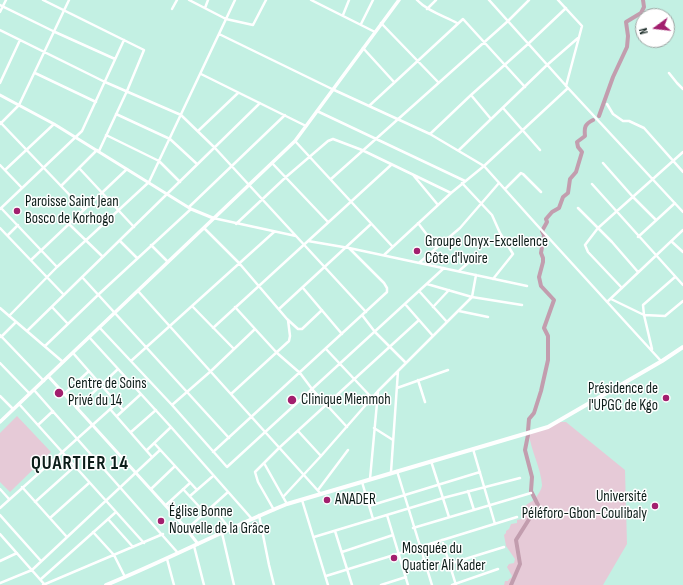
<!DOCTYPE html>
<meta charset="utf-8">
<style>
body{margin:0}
#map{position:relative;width:683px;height:585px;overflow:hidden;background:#c3f0e3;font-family:"Sofia Sans Condensed",sans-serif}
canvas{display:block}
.north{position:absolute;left:635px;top:8px;width:40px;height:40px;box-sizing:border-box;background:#fff;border:1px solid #9ea5a3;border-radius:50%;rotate:255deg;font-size:11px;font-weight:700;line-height:16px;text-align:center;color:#0c1d19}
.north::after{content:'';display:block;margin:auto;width:14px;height:18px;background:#a21f6e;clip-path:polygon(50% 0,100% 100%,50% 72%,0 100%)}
</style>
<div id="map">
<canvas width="683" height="585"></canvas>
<div class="north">N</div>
</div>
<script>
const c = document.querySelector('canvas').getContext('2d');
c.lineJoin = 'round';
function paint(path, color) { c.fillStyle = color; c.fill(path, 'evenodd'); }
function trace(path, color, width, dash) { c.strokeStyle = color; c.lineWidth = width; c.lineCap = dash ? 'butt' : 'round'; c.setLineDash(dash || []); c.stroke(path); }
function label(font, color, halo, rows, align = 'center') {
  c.font = font + ' "Sofia Sans Condensed",sans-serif'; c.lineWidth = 3; c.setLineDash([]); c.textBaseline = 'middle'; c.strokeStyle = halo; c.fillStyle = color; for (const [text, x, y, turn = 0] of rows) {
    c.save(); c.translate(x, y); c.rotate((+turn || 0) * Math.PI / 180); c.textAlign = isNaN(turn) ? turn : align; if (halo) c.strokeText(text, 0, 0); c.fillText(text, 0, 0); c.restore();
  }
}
paint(new Path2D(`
 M17 416 51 452 10 492 0 482V433Z
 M560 422H566L625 470 627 544 603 585H504L505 581H508L509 579 511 578 512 576 507 567 509 564 514 563 515 559 506 546 504 535 506 533V531L509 529 511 524 517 523V520L522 519 524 514 525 506C528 503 532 502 535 499 537 496 542 489 542 485 541 468 531 451 529 434Z`), '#e6cad7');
trace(new Path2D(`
 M599 116 613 77 627 47 628 36 626 22 641 13 644 7 643 0
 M528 431 529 419 534 413 541 391 548 360V336L544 328 554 300 541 286 539 277 543 262V258L541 253 544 235 542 231 547 222 546 219 552 212 559 208 563 197 568 193 570 179 576 172 582 152 578 147 577 142 585 136C584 127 585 124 593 120
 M511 585 520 564 516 540 538 505 531 491 532 477 525 450 528 435`), '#c29dae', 4);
trace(new Path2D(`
 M43 0 144 50 127 91 99 151
 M189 0 226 19 253 25 266 0
 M311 0 375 32
 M417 0C427 11 444 16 457 23
 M489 0 568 88 683 212
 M558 0 582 26 566 86
 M0 5 55 32 115 59
 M205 8 208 0
 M172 9 177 0
 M427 9 436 0
 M0 12 6 0
 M343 15 349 0
 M381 23 438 82
 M361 24 373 0
 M0 30 105 82 181 115 215 148 366 312
 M219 34 332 89 430 134 484 166 536 224 661 361
 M363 48 394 82
 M35 73 96 102
 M669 73 677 83 683 89
 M201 74 306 126
 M0 83 20 40
 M471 95 491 119
 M607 104 613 114 623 121H629L644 128 683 172
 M369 106 463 19 525 87
 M503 108 540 150
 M317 111 465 181
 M116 114 170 139 197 164
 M0 122 83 209
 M0 124 19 105 69 0
 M198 131 238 93
 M430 134 471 95 528 44 566 8
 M106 135 159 161 180 182
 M295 141 392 246
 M459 150 547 65 578 38
 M272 163 328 222
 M603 163 633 197 656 220
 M0 165 22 188
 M79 168 134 227
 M5 170 54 124
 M414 176 438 205
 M331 179 508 21 529 0
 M462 183 492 215 500 233 513 254 493 279
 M592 184 683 285
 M61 186 97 150
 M505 189 521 173 523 174 541 192
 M189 207 285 115
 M1 208 57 267
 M578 208 612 242 638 272
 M0 209 82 131 124 40
 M213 218 296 236
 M418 223 437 248
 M69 224 103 257
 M236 224 286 177 328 141 333 139 362 150 451 193
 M0 228 64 295
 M204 228 239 263 287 319 298 329H302L322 310
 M8 235 18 225
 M638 237 675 203
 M120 241 137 258
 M308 241 349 248 527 286
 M671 241 683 252
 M151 245 168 262
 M384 255 451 193 484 166 568 88
 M31 260 127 169
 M420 262 460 228 499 183
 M459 271 477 255
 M82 277 229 438
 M675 277 643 305 644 315 665 316 683 301
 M427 284 472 297 522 305
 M303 288 342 334
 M622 288 588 252 585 245 598 228 683 152
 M138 291 321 494
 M419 291 447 322
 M611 299 644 315 652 349
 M607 302 683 230
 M405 304 433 336
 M192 306 234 349
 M52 307 68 324
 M235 307 277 353 300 373 312 389 347 427
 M433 307 449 290
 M0 308 63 362
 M279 309 371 224
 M459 311 488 317
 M362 315 375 332 405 362
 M9 316 57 267 149 182 235 0
 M99 327 172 405 227 467 444 268
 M213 328 391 165
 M27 331 260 103
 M0 335 44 381
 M1 337 16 322
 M89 337 171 427 252 519
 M45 346 99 294 191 209
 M326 349 372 398
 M73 353 123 410
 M131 361 274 232
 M0 363 30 394
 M418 380 425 402
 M397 388 448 370
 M34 390 178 553
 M64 394 89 371
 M231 394 289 341 290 336 288 320
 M0 396 13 409
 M19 404 144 543
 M172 405 211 371 255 329
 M77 408 118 369
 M110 409 152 457
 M117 416 141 394
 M38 425 53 411
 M374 428 393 440
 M298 431 321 456
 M131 432 156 410
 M154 443 197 490
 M473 449 495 524
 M147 450 171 427
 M213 452 387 292V288L384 283 349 248
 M431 461 449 517
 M264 463 287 504
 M397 471 432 585
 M391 472 398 371
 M370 479 378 392
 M362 482 373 519
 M22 487 66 536
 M0 489 9 499
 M151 489 175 466
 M183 489 205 513
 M318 490 348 450
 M468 491 474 510
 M190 496 213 476
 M283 497 321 456 378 391 472 297 476 275
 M302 500 328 585
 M35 502 74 467
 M166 505 190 483
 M369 506 480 472
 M212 507 230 529
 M0 508 117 403
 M274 510 258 482 255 472 280 447 419 320
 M0 515 41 561
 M259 515 269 565 274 585
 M387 515 408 585
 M50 518 89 483
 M108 519 133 547
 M413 528 531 493
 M187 529 228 492
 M335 531 352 585
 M93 532 114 555 125 577
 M222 533 234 585
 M0 534 45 585
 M314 537 443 498 520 478
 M442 540 456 585
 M194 546 204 585
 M342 552 393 535
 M167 559 174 585
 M0 561 17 553
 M449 564 504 547
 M326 576 517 517
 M41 579 116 512
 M0 583 32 570 160 450
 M43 585 163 534
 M381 585 406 577
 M452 585 498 569`), '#fff', 2.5);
trace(new Path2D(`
 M0 95 54 124 191 209 213 218
 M48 376 184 526 198 544`), '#fff', 3);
trace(new Path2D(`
 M0 422 295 141 399 0`), '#fff', 3.5);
trace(new Path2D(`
 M106 585C167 560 226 529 287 504L548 427 662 361 683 347`), '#fff', 4);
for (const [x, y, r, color] of [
 [17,211,4,"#a21f6e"],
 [417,251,4,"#a21f6e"],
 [59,393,5,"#a21f6e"],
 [666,398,4,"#a21f6e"],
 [292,400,5,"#a21f6e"],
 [327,500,4,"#a21f6e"],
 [655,506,4,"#a21f6e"],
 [161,521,4,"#a21f6e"],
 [394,558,4,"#a21f6e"]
]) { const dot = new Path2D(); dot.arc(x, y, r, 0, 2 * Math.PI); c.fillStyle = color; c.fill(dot); trace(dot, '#fff', 1.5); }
label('15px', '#0c1d19', '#fff', [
 ["Paroisse Saint Jean",25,202],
 ["Bosco de Korhogo",25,219],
 ["Groupe Onyx-Excellence",425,242],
 ["Côte d'Ivoire",425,259],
 ["Centre de Soins",68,384],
 ["Privé du 14",68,401],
 ["Présidence de",658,389,"right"],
 ["l'UPGC de Kgo",658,406,"right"],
 ["Clinique Mienmoh",301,400],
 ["Université",647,497,"right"],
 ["Péléforo-Gbon-Coulibaly",647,514,"right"],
 ["ANADER",335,500],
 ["Église Bonne",169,512],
 ["Nouvelle de la Grâce",169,529],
 ["Mosquée du",402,549],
 ["Quatier Ali Kader",402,566]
], 'left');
c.letterSpacing = '1px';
label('bold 19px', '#0c1d19', '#fff', [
 ["QUARTIER 14",80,464]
]);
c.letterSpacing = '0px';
</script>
